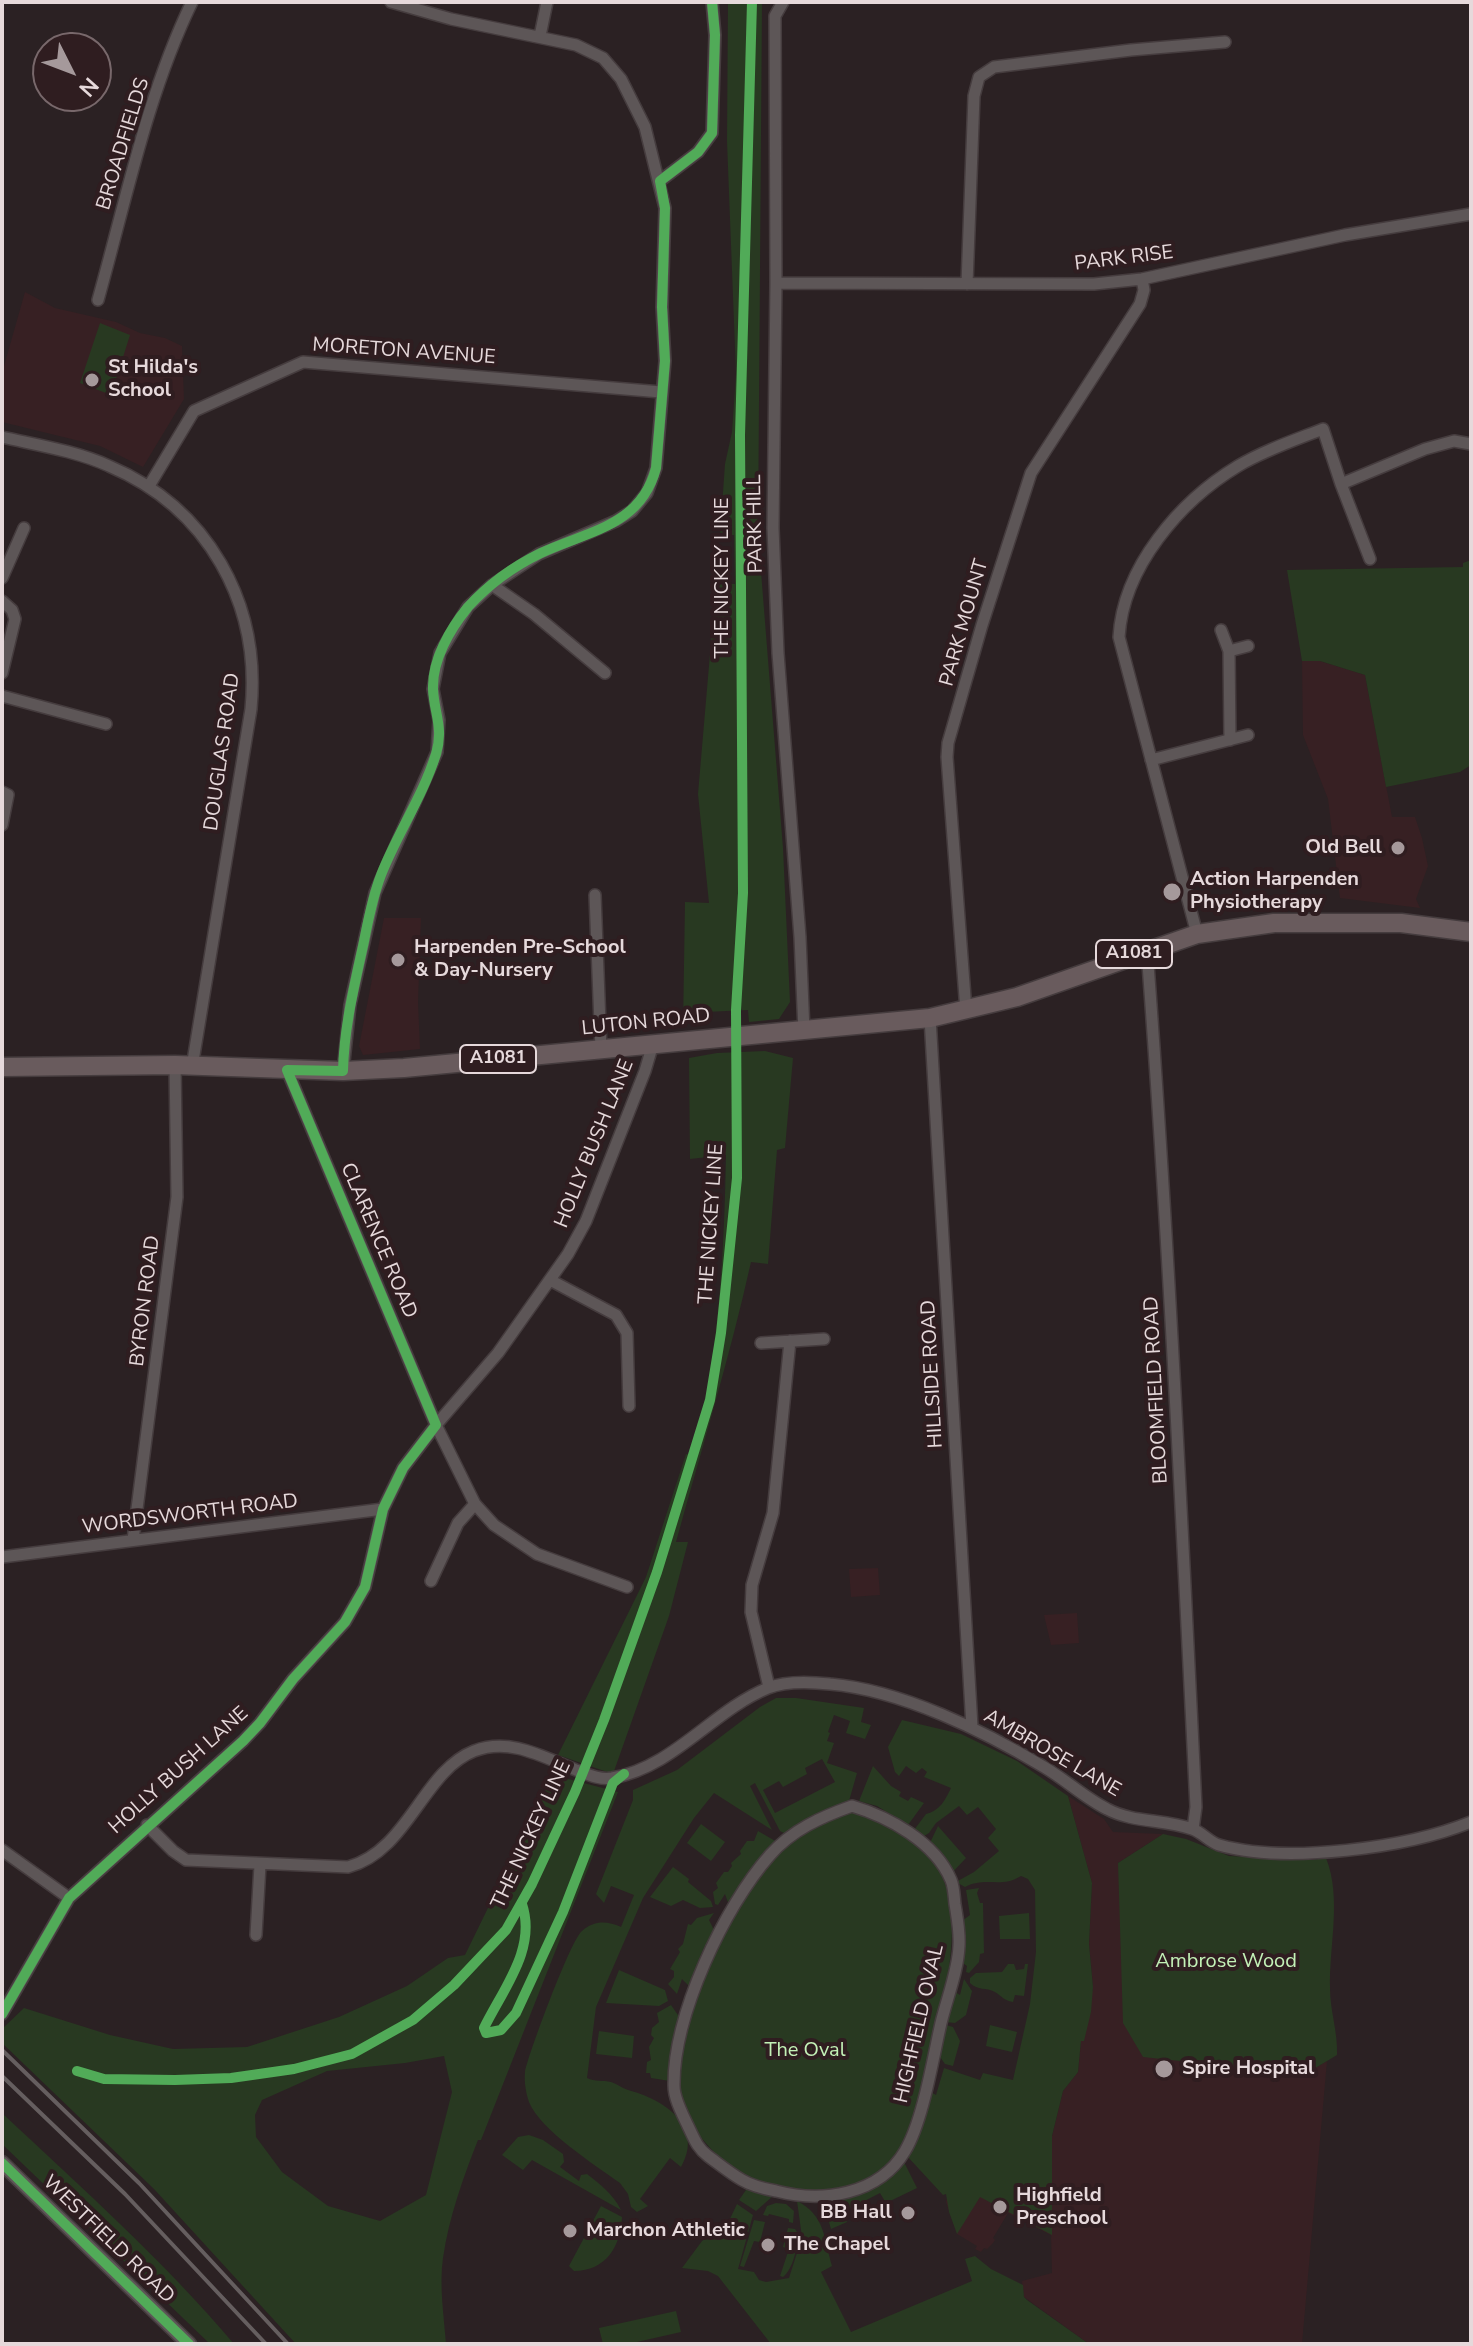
<!DOCTYPE html>
<style>
body{margin:0}
#map{position:relative;width:1473px;height:2346px;overflow:hidden;background:#2b2123;font-family:"Nunito Sans",sans-serif}
canvas{display:block}
.frame{position:absolute;inset:0;border:4px solid #e6d9db;pointer-events:none}
.north{position:absolute;left:32px;top:32px;width:80px;height:80px;box-sizing:border-box;background:#2f1d20;border:2px solid #78686b;border-radius:50%;rotate:132deg;font-size:22px;font-weight:700;line-height:32px;text-align:center;color:#e6d9db}
.north::after{content:'';display:block;margin:auto;width:28px;height:36px;background:#a5999b;clip-path:polygon(50% 0,100% 100%,50% 72%,0 100%)}
</style>
<div id="map">
<canvas width="1473" height="2346"></canvas>
<div class="frame"></div>
<div class="north">N</div>
</div>
<script>
const c = document.querySelector('canvas').getContext('2d');
c.lineJoin = 'round';
function paint(path, color) { c.fillStyle = color; c.fill(path, 'evenodd'); }
function trace(path, color, width, dash) { c.strokeStyle = color; c.lineWidth = width; c.lineCap = dash ? 'butt' : 'round'; c.setLineDash(dash || []); c.stroke(path); }
function label(font, color, halo, rows, align = 'center') {
  c.font = font + ' "Nunito Sans",sans-serif'; c.lineWidth = 8; c.setLineDash([]); c.textBaseline = 'middle'; c.strokeStyle = halo; c.fillStyle = color; for (const [text, x, y, turn = 0] of rows) {
    c.save(); c.translate(x, y); c.rotate((+turn || 0) * Math.PI / 180); c.textAlign = isNaN(turn) ? turn : align; if (halo) c.strokeText(text, 0, 0); c.fillText(text, 0, 0); c.restore();
  }
}
paint(new Path2D(`
 M25 292 55 308 116 322 140 333 165 338 182 346 184 399 143 467 100 446 2 422V373Z
 M1302 661H1320L1365 675 1392 817H1415L1422 838 1428 866 1416 899 1420 908 1340 898 1328 799 1303 735Z
 M384 918H421L418 1002 420 1049 363 1055 359 1046Z
 M878 1568 880 1595 851 1597 849 1569Z
 M1077 1613 1079 1643 1051 1645 1044 1615Z
 M1068 1796 1104 1819 1113 1832 1163 1834 1118 1863 1317 2067 1327 2061 1302 2344H1089L1024 2297 1022 2281 1052 2273 1051 2235 1008 2213 993 2238 995 2240 993 2243 987 2249 984 2248 981 2252 975 2249 977 2246 957 2234 946 2202 949 2188 1052 2194V2136L1063 2091 1078 2072 1081 2041 1093 1987 1089 1944 1092 1883Z`), '#372023');
paint(new Path2D(`
 M728 2H762L758 534 783 848 790 1002 779 1019 749 1022 748 1010 705 1012 683 1027 685 902 709 903 698 794 716 584H735L734 535H720L725 464 732 432 736 374 727 141Z
 M100 323 130 335 111 395 80 383Z
 M1471 560V765L1460 772 1386 787 1365 675 1320 661H1302L1287 570 1463 567V563Z
 M765 1051 793 1058 785 1148 777 1150 768 1264 751 1262C730 1356 702 1448 676 1542H688L669 1616 613 1774 558 1755 646 1577 686 1454 693 1455C719 1357 724 1256 726 1155L690 1159 689 1058 717 1053Z
 M776 1698H796L864 1708 861 1722 871 1725 865 1739 846 1733 850 1721 834 1715 828 1732 830 1733 827 1741 834 1743 827 1763 857 1773 849 1801 806 1819 786 1834 780 1831 755 1783 750 1786 772 1830 714 1793 694 1818 643 1898 596 2007 587 2078C595 2082 603 2080 611 2082 617 2084 622 2088 628 2090 663 2099 705 2126 681 2167L670 2158 640 2199 648 2206 637 2212 631 2207 628 2194 620 2183C595 2165 540 2130 529 2102 526 2093 524 2082 525 2072 528 2055 571 1939 582 1931 595 1920 607 1921 621 1927L634 1895 611 1886 604 1903 596 1894 633 1800V1790L677 1770 760 1707ZM822 1759 835 1782 775 1813 763 1790 779 1781 783 1787 807 1774 805 1768Z
 M902 1720 961 1734 1017 1761 1068 1796 1092 1883 1089 1944 1093 1987 1091 2012 1084 2041H1081L1078 2072 1063 2091 1052 2136V2235L980 2197 957 2234 949 2212 946 2194 943 2195 907 2156 929 2091 936 2095 944 2068 980 2080 983 2073 1013 2080 1030 2004 1036 1952 1035 1890 1028 1879 1021 1876C1000 1889 987 1876 965 1887L956 1882 974 1872 999 1851 988 1838 996 1829 978 1807 967 1815 959 1806 936 1823 929 1833 924 1836 914 1830 926 1814C940 1811 945 1800 951 1788L924 1777 927 1772 922 1768 916 1773 906 1766 899 1776 895 1772 888 1747Z
 M873 1766 891 1786 901 1792 899 1796 908 1801 911 1797 924 1803 908 1825 877 1806 859 1801Z
 M553 1775 618 1792 481 2140H478C463 2178 449 2217 443 2258 439 2286 444 2316 446 2344H296L154 2189 2 2043V2029L24 2008 110 2035 173 2049 247 2047 339 2017 407 1986 448 1958 465 1955ZM444 2056 452 2092 426 2195 380 2221 328 2206 282 2172 256 2137 255 2115 262 2100 327 2071 405 2063Z
 M848 1812C991 1839 954 1966 926 2067 917 2098 912 2144 887 2167 852 2199 783 2197 744 2175 712 2157 683 2122 679 2085 673 2024 732 1904 772 1860 794 1836 819 1825 848 1812Z
 M701 1824 725 1842 711 1861 687 1843Z
 M938 1826 966 1858 950 1875 928 1847Z
 M758 1831 777 1842 758 1862 729 1905 725 1894 718 1905 715 1904 713 1892 718 1888 716 1883 724 1872H728L732 1866 731 1863 741 1854 740 1851 747 1841H754Z
 M1163 1834 1186 1839 1229 1856 1311 1860 1326 1858C1342 1898 1329 1946 1330 1988 1330 2011 1338 2032 1337 2055L1317 2067 1273 2071 1143 2057 1123 2023 1118 1863Z
 M673 1867 689 1879 688 1882 711 1901 713 1907 700 1908 683 1900 671 1906 650 1897Z
 M979 1888 977 1893 980 1903H983L984 1953 980 1954 979 1962 969 1973 966 1972 967 1966 960 1961 964 1947 962 1921 970 1915 966 1890Z
 M714 1913 709 1920 714 1930 702 1952 689 1986 682 1979 677 1994 668 1984 674 1977V1971L670 1969 680 1952 678 1949 683 1944 688 1924 691 1925 697 1918Z
 M1029 1913 1030 1939H1000L999 1916Z
 M1008 1964H1014L1016 1970 1024 1969 1025 1964H1028L1024 1996 1015 1995 1013 2002C1003 2000 1003 1997 995 1992 986 1987 978 1991 970 1983V1978L976 1973 1002 1972Z
 M619 1970 665 1990 668 2001 659 2006 606 2003Z
 M964 1979 972 1991 966 2015 955 2023 946 2022 955 1992 960 1995Z
 M671 2005 680 2018 670 2081 651 2078 650 2073H646L647 2062 651 2060 649 2047 654 2038 651 2035 652 2028 659 2022 657 2013Z
 M946 2025 953 2027 960 2041 953 2066 945 2064 938 2054Z
 M990 2025 1017 2032 1012 2052 986 2046Z
 M599 2031 634 2036 632 2058 596 2054Z
 M2 2113C81 2187 164 2261 234 2344H210L2 2144Z
 M529 2135 543 2140 563 2154 564 2162 560 2167 579 2181 581 2175 587 2174C601 2185 613 2194 621 2210L532 2160 523 2170 502 2155 518 2137Z
 M904 2162 917 2188 886 2203 880 2193 843 2212 847 2222 831 2229 824 2205 828 2201 871 2188Z
 M750 2189 773 2196 756 2211 739 2200 746 2190Z
 M797 2201C825 2215 824 2238 832 2266L821 2272 851 2332 972 2281 965 2259 975 2256 991 2269 1023 2285 1024 2297 1027 2300 1089 2344H771L718 2276 708 2271 682 2268 702 2241 728 2223 737 2204 753 2215 738 2269 754 2272 759 2280 766 2282 789 2278 802 2237Z
 M776 2203 786 2204 794 2211 793 2223 789 2222V2219L769 2214 768 2216 763 2215 767 2206Z
 M601 2206 622 2217C621 2246 606 2271 574 2271L569 2266Z
 M754 2220 765 2222 760 2242 754 2241 744 2267 740 2266Z
 M788 2228 795 2229 799 2235C796 2249 794 2268 783 2277L780 2276 789 2249 783 2247Z
 M676 2311 681 2332 628 2344H603L599 2328Z`), '#283921');
const minor = new Path2D(`
 M783 2 775 16 776 283 773 528 778 653 800 937 804 1031
 M540 36 547 2
 M660 181 698 152 712 133 715 35 712 2
 M776 283 1094 284 1142 279 1345 235 1471 214
 M967 284 974 96 979 77 994 67 1131 50 1225 42
 M98 300C126 200 147 95 192 2
 M2 437C37 445 76 451 109 466 208 508 261 603 251 709L192 1067
 M1341 484 1425 449 1454 441 1471 444
 M149 486 194 411 303 362 661 392
 M2 578 24 528
 M492 585 534 614 605 673
 M2 601 12 610 15 619 2 673
 M1221 630 1229 651
 M2 696 106 724
 M1230 740 1229 651 1248 646
 M1151 760 1248 735
 M2 792 8 795 2 825
 M595 895 601 1050
 M1197 934 1119 637C1123 567 1180 501 1238 466 1265 450 1295 440 1323 429L1341 484 1370 559
 M1144 950 1148 964C1169 1245 1182 1526 1196 1807L1193 1829
 M966 1011 947 757 948 743 982 625 1031 473 1140 304 1144 290 1142 279
 M930 1018 972 1727
 M287 1070 436 1425 475 1504 494 1525 537 1554 627 1587
 M343 1071 350 1005 375 893 437 752 439 720 433 689 440 653 468 607 492 585 539 554 616 521 632 511 647 493 656 468 665 361 662 307 665 208 645 127 621 79 603 58 576 45 451 19 391 2
 M550 1280 616 1315 627 1333 629 1406
 M761 1343 824 1339
 M133 1540 177 1197 175 1065
 M2 1557 383 1509
 M431 1581 458 1523 475 1504
 M769 1687 751 1612 752 1585 773 1513 790 1341
 M852 1806C889 1817 935 1842 951 1880 954 1887 954 1896 955 1904 957 1917 960 1932 959 1946 958 1971 947 1998 941 2023 933 2058 923 2121 905 2151 879 2195 822 2203 776 2191 765 2189 752 2186 742 2180 730 2173 719 2164 708 2156 697 2148 694 2138 688 2126 683 2115 674 2099 674 2086 673 2016 724 1907 770 1855 792 1830 821 1817 852 1806Z
 M147 1825 173 1851 186 1860 348 1867C408 1851 423 1771 474 1751 510 1737 543 1757 576 1770 587 1774 599 1780 612 1778 674 1767 712 1711 768 1688 785 1681 812 1682 830 1684 901 1690 984 1731 1044 1767 1066 1780 1085 1798 1107 1809 1133 1823 1164 1819 1192 1829 1202 1832 1209 1842 1219 1845 1286 1864 1407 1848 1471 1822
 M2 1850 69 1898
 M256 1935 260 1865
 M2 2014 69 1898 243 1741 260 1723 293 1679 345 1622 365 1587 383 1509 403 1468 436 1425 498 1353 568 1254 586 1221 645 1071 653 1044`);
const tertiary = new Path2D(`
 M2 2163 189 2344`);
const primary = new Path2D(`
 M2 1067 175 1065 343 1071 404 1068 930 1018 1017 997 1197 934 1274 923H1401L1471 932`);
trace(minor, '#453c3e', 14);
trace(tertiary, '#453c3e', 17);
trace(primary, '#453c3e', 21);
trace(minor, '#5d5657', 11);
trace(tertiary, '#5d5657', 14);
trace(primary, '#695b5d', 18);
trace(new Path2D(`
 M2 2050 139 2183 288 2344
 M2 2076 125 2194 266 2344`), '#655e5f', 4);
trace(new Path2D(`
 M522 1904C537 1949 503 1989 484 2028L486 2033 501 2030 516 2013 563 1912 613 1783 624 1774
 M2 2014 69 1898 243 1741 260 1723 293 1679 345 1622 365 1587 383 1509 403 1468 436 1425 287 1070 343 1071C344 1028 354 987 363 946 368 922 372 898 381 875 397 834 423 796 436 754 444 728 434 713 433 689 432 660 450 629 468 607 488 585 514 566 541 553 588 531 641 526 656 468L665 361 662 307 665 208 660 181 698 152 712 133 715 35 712 2
 M77 2071 104 2079 175 2080 231 2078 294 2069 352 2054 413 2020 454 1985 506 1930 532 1884 575 1792 604 1720 657 1572 710 1400 721 1333 737 1178 736 1010 743 893 740 435 752 2
 M2 2163 189 2344`), '#51ab58', 10);
for (const [x, y, r, color] of [
 [92,380,8,"#a5999b"],
 [1398,848,8,"#a5999b"],
 [1172,892,10,"#a5999b"],
 [398,960,8,"#a5999b"],
 [1164,2069,10,"#a5999b"],
 [1000,2207,8,"#a5999b"],
 [908,2213,8,"#a5999b"],
 [570,2231,8,"#a5999b"],
 [768,2245,8,"#a5999b"]
]) { const dot = new Path2D(); dot.arc(x, y, r, 0, 2 * Math.PI); c.fillStyle = color; c.fill(dot); trace(dot, '#2f1d20', 3); }
for (const [x, y, w] of [
 [1134,954,76],
 [498,1059,76]
]) { const box = new Path2D(); box.roundRect(x - w / 2, y - 14, w, 28, 6); c.fillStyle = '#2f1d20'; c.fill(box); trace(box, '#e6d9db', 2); }
label('bold 18px', '#e6d9db', null, [
 ["A1081",1134,954],
 ["A1081",498,1059]
]);
label('20px', '#e6d9db', '#2f1d20', [
 ["BROADFIELDS",124,144,-73],
 ["PARK RISE",1124,259,-7],
 ["MORETON AVENUE",404,352,4],
 ["PARK HILL",756,524,-91],
 ["THE NICKEY LINE",723,578,-90],
 ["PARK MOUNT",965,623,-74],
 ["DOUGLAS ROAD",223,752,-82],
 ["LUTON ROAD",646,1023,-6],
 ["HOLLY BUSH LANE",595,1144,-68],
 ["THE NICKEY LINE",712,1224,-86],
 ["CLARENCE ROAD",378,1241,67],
 ["BYRON ROAD",146,1301,-83],
 ["HILLSIDE ROAD",933,1374,-93],
 ["BLOOMFIELD ROAD",1157,1390,-93],
 ["WORDSWORTH ROAD",190,1515,-7],
 ["AMBROSE LANE",1052,1754,30],
 ["HOLLY BUSH LANE",179,1771,-42],
 ["THE NICKEY LINE",532,1835,-65],
 ["HIGHFIELD OVAL",920,2024,-77],
 ["WESTFIELD ROAD",108,2240,44]
]);
label('bold 20px', '#e6d9db', '#2f1d20', [
 ["St Hilda's",108,368],
 ["School",108,391],
 ["Old Bell",1382,848,"right"],
 ["Action Harpenden",1190,880],
 ["Physiotherapy",1190,903],
 ["Harpenden Pre-School",414,948],
 ["& Day-Nursery",414,971],
 ["Spire Hospital",1182,2069],
 ["Highfield",1016,2196],
 ["Preschool",1016,2219],
 ["BB Hall",892,2213,"right"],
 ["Marchon Athletic",586,2231],
 ["The Chapel",784,2245]
], 'left');
label('20px', '#c3f1b7', '#2f1d20', [
 ["Ambrose Wood",1226,1962],
 ["The Oval",805,2051]
]);
</script>
